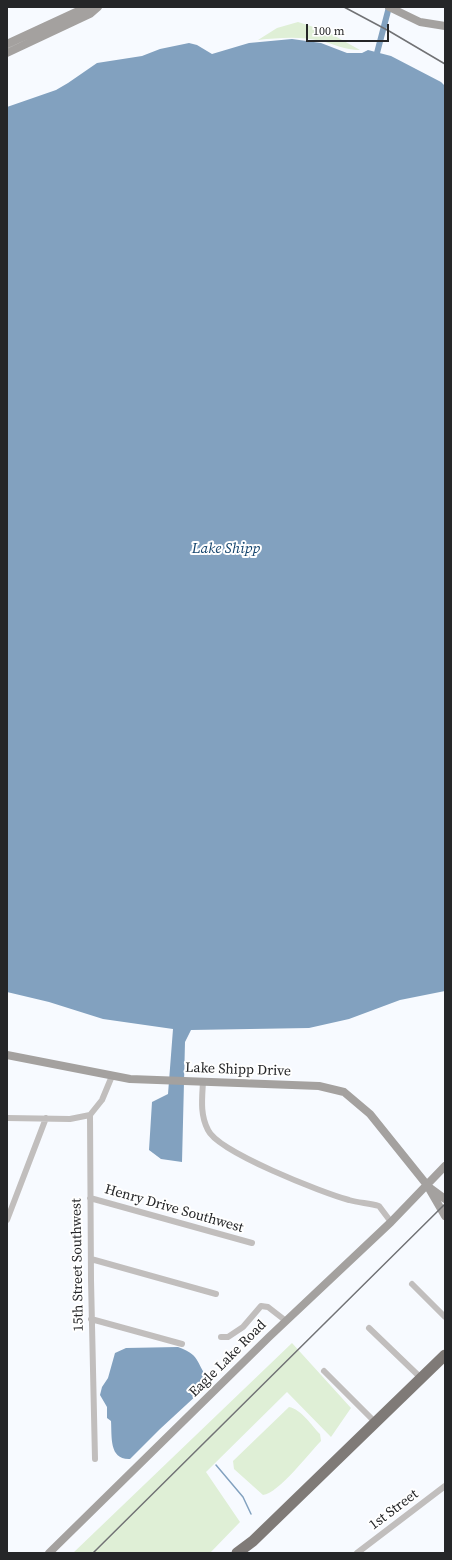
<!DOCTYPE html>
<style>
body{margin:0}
#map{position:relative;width:452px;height:1560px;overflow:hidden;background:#f7faff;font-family:"Source Serif 4",serif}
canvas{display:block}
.frame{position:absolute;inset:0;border:8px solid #252628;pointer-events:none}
.scale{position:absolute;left:306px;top:24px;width:83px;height:18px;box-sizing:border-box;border:2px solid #252628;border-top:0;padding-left:5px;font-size:12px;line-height:14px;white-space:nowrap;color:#252628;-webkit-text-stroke:3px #fff;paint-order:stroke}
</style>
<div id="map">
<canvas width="452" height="1560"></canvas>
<div class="frame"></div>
<div class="scale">100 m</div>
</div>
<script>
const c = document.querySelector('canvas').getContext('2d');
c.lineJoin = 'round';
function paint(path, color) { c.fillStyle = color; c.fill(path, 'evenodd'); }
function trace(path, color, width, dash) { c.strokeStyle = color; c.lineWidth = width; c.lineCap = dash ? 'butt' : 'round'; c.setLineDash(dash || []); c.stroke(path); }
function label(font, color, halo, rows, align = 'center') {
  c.font = font + ' "Source Serif 4",serif'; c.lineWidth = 4; c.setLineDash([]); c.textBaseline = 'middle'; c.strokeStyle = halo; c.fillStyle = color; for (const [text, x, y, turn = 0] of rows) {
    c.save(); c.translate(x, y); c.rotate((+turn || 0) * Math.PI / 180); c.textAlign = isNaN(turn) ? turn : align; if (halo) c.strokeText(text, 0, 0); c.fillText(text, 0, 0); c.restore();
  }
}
paint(new Path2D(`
 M298 22 326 31 360 50C344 50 335 44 321 41 300 36 279 38 258 40L277 28Z
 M292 1343 351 1408 331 1437 287 1392 206 1472 240 1522 210 1553H73Z
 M289 1407C301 1409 312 1426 320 1434L321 1441C308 1454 279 1493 263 1495L234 1469 233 1461Z`), '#dfefd6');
paint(new Path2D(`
 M292 39 321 43 347 53H362L368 50 391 56 441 82 445 86V991L400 1000 349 1019 309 1028 191 1030 185 1042 182 1162 161 1159 149 1150 152 1102 168 1094 173 1029 103 1019 49 1002 7 992V107L56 90 68 83 97 63 142 56 160 49 189 43 197 45 212 54 249 43Z
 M178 1347C204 1356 194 1366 212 1381L160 1429 130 1459C109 1460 112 1437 111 1421L107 1418V1407L100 1395 102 1387 108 1378 115 1353 126 1348Z`), '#82a1bf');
trace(new Path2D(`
 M216 1465 243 1497 251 1514`), '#82a1bf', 1.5);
trace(new Path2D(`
 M377 53 389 7`), '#82a1bf', 6);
trace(new Path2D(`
 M203 1082C202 1099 200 1115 208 1130 218 1152 323 1193 349 1200 359 1203 369 1203 379 1206L391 1222
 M7 1118 70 1119 90 1115
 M90 1198 252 1243
 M7 1220 46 1118
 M91 1259 216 1294
 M412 1284 445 1317
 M91 1319 182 1344
 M369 1328 421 1378
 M221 1337H228L243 1327 261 1306 268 1307 286 1321
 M324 1371 375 1422
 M95 1459 91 1280 90 1115 102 1100 112 1076
 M357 1553 445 1486`), '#c1bebd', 6);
trace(new Path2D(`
 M389 7 420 22 445 26
 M7 44 87 7
 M7 53 90 14 98 7
 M7 1055 130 1079 319 1086 344 1092 370 1114 427 1185 445 1216
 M430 1188 445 1199
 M49 1553 269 1337 391 1222 445 1166`), '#a4a19f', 8);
trace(new Path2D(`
 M237 1553 253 1541 445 1355`), '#7f7a77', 11);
trace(new Path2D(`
 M344 7 389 31 445 64
 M93 1553 445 1204`), '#717275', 1.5);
label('14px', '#252628', '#fff', [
 ["Lake Shipp Drive",238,1070,2],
 ["Henry Drive Southwest",174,1209,16],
 ["15th Street Southwest",78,1265,-91],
 ["Eagle Lake Road",228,1359,-45],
 ["1st Street",394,1510,-37]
]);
label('italic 15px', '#14446d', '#fff', [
 ["Lake Shipp",226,549]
]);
</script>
